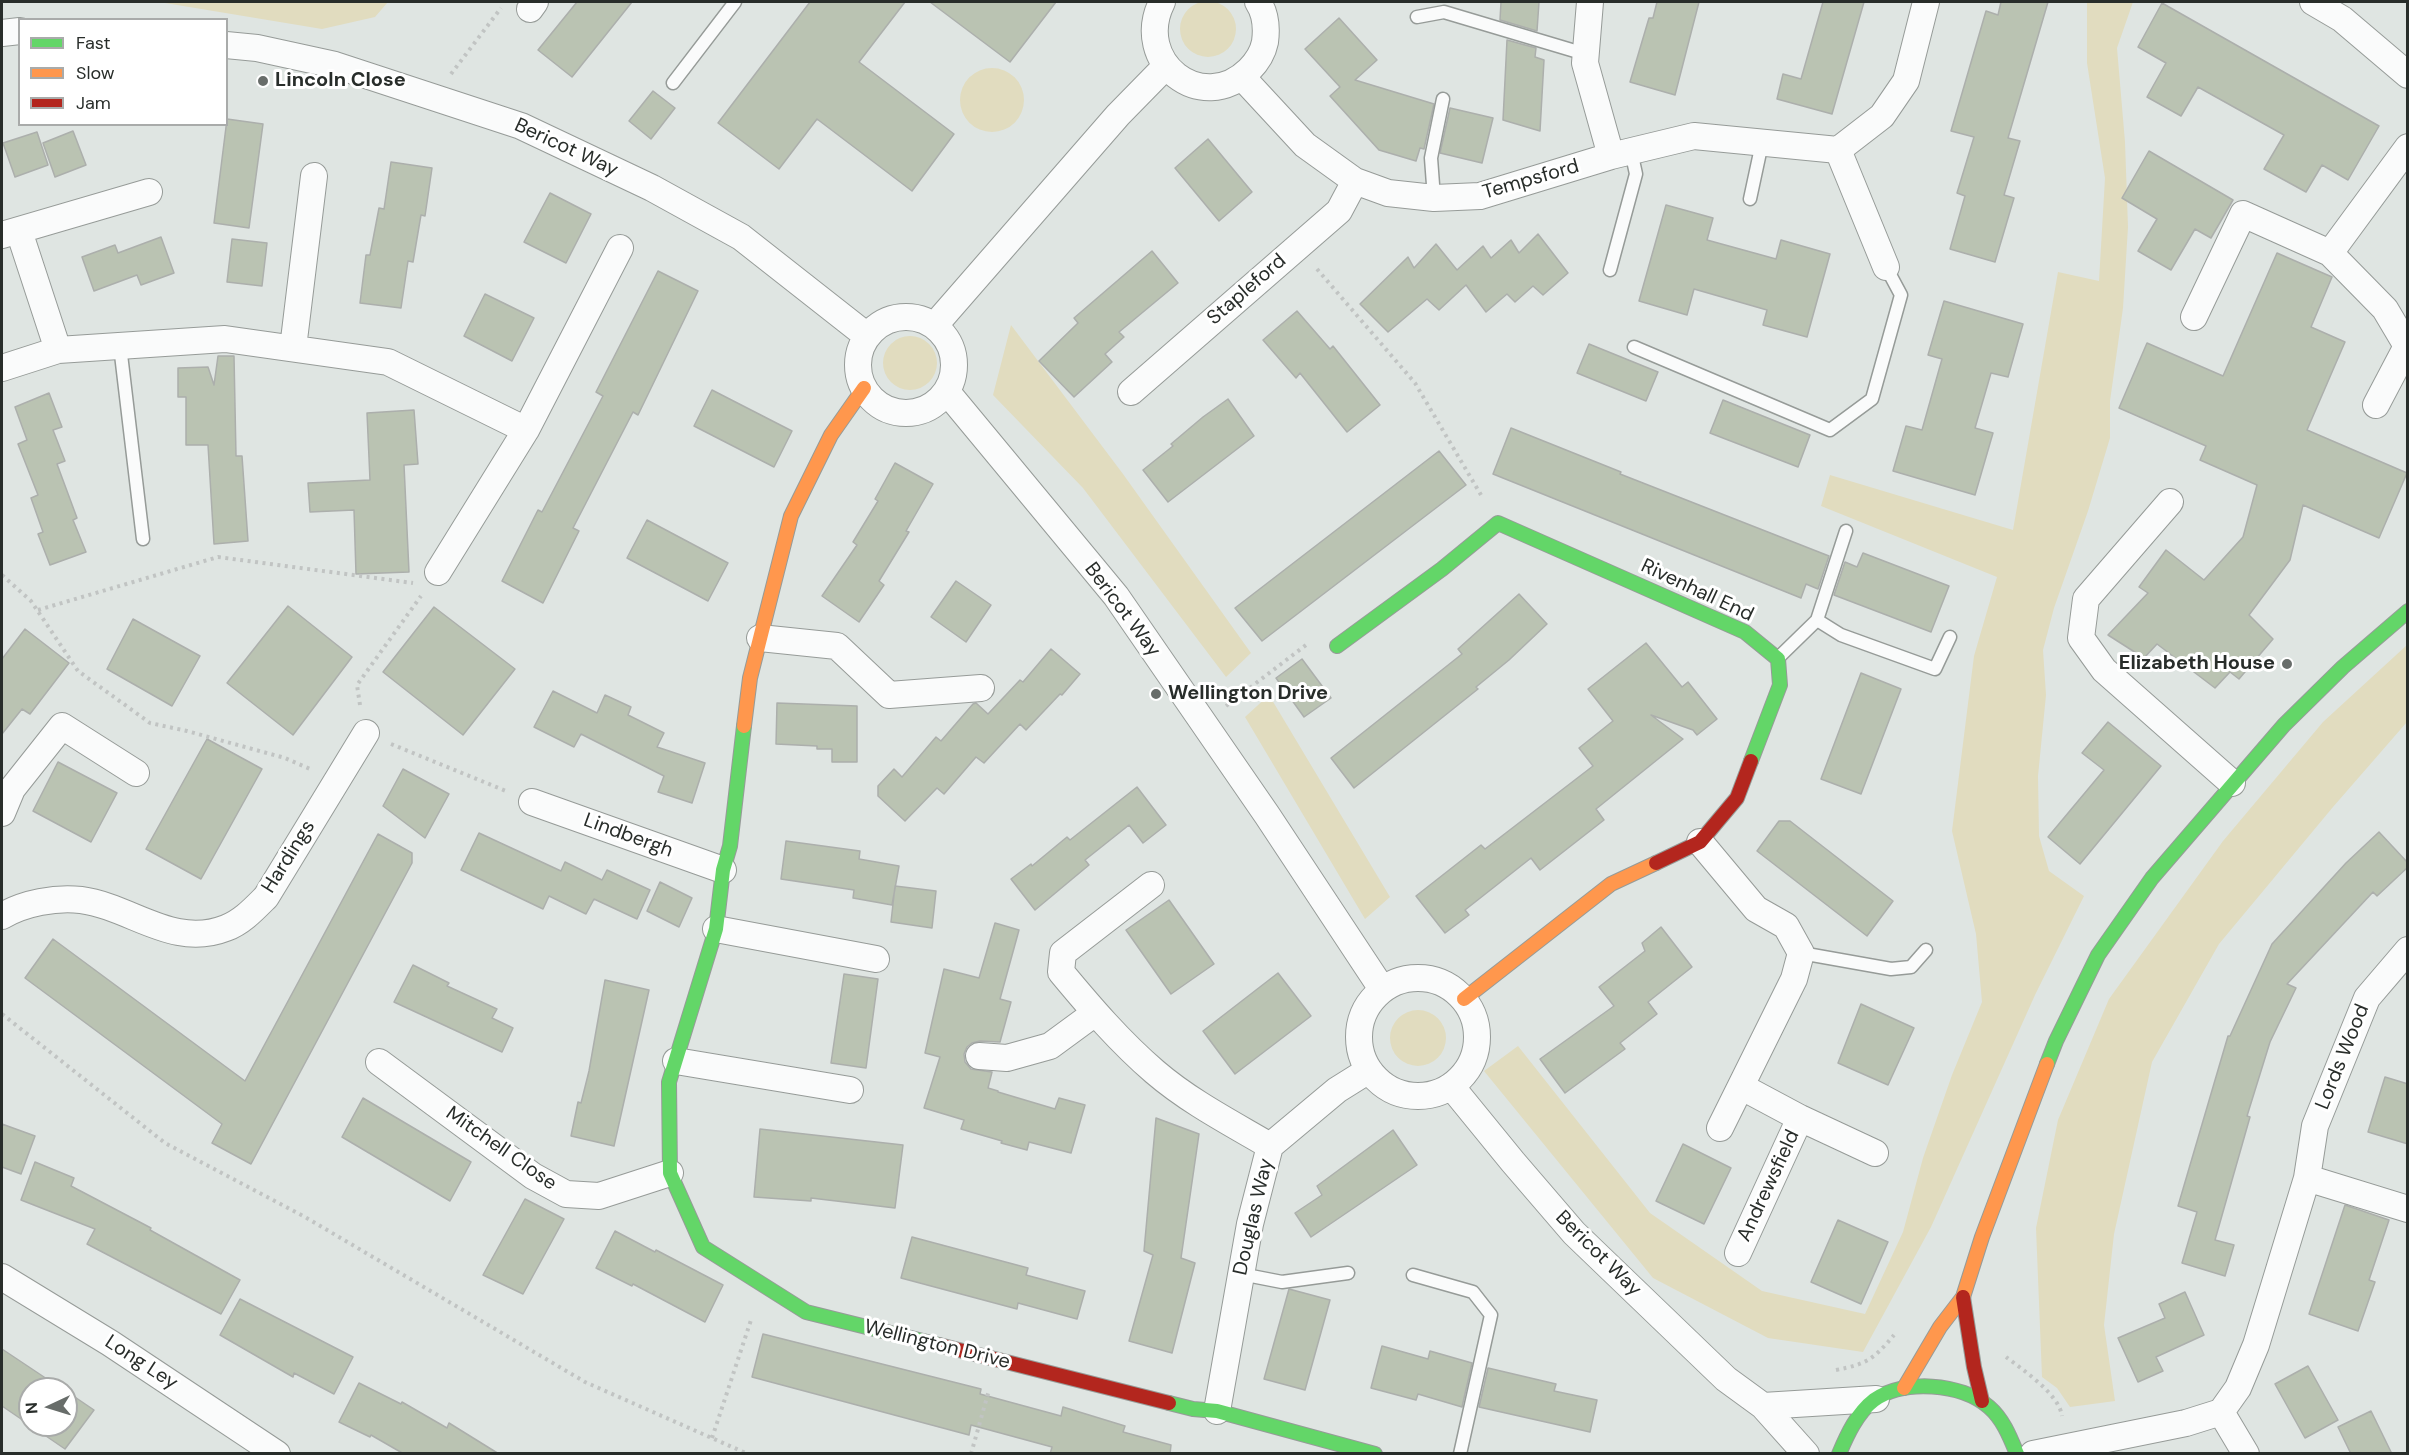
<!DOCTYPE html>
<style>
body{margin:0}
#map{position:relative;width:2409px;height:1455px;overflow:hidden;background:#dfe5e2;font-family:"DM Sans",sans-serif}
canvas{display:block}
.frame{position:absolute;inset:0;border:3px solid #282d2a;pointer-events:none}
.legend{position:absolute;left:18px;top:18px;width:210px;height:108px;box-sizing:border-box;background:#fff;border:2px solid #a9abaa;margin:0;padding:8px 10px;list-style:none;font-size:18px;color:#282d2a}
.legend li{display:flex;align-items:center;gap:12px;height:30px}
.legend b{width:30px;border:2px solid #a9abaa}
.north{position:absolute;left:18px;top:1377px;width:60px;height:60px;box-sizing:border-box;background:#fff;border:2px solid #a9abaa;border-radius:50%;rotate:266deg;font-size:16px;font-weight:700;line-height:24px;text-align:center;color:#282d2a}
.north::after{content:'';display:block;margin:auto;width:21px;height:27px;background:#686d6a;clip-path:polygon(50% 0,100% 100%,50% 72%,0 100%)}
</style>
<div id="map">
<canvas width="2409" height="1455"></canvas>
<div class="frame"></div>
<ul class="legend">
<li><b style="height:8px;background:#63d668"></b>Fast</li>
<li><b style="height:8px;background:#ff974d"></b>Slow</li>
<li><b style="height:8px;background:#b3261e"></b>Jam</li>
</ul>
<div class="north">N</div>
</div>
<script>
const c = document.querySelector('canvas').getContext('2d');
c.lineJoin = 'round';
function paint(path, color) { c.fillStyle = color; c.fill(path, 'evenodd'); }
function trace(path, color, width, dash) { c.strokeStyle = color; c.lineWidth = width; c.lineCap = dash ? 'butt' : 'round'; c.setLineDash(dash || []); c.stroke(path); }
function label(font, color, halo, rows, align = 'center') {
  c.font = font + ' "DM Sans",sans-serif'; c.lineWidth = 6; c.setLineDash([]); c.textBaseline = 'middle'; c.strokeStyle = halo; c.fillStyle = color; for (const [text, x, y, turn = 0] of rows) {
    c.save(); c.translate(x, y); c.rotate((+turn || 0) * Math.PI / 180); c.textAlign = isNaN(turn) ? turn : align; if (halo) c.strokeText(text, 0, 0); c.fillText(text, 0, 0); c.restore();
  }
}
paint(new Path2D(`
 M1180 29a28 28 0 1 1 56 0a28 28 0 1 1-56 0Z
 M159 2H388L375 17 322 29Z
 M2087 2H2133L2117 48 2125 142 2128 227 2123 308 2110 401V438L2088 511 2054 608 2043 650 2046 695 2038 776 2039 836 2049 871 2084 896 2035 995 1931 1227 1863 1352 1768 1338 1653 1278 1484 1071 1518 1046 1650 1213 1762 1291 1865 1314 1903 1232 1923 1158 1952 1075 1982 1002 1976 934 1952 831 1974 656 1997 577 1821 506 1830 475 2013 530 2058 272 2099 281 2105 178 2087 63Z
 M960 100a32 32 0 1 1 64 0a32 32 0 1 1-64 0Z
 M1011 325 1123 474 1251 653 1226 677 1083 488 993 395Z
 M883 363a27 27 0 1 1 54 0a27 27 0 1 1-54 0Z
 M2407 645V722L2333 807 2219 944 2152 1062 2114 1234 2104 1325 2115 1401 2070 1407 2057 1388 2042 1377 2036 1228 2058 1120 2109 999 2223 841 2323 722Z
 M1269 695 1390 897 1365 919 1245 717Z
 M1390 1038a28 28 0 1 1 56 0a28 28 0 1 1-56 0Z`), '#e1dcbf');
const building = new Path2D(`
 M577 2H632L572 77 538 50Z
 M810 2H905L859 62 954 134 912 191 817 119 779 169 718 123Z
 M930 2H1056L1010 62Z
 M1501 2H1539L1537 31 1500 20Z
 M1657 2H1699L1675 95 1630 82 1649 18H1653Z
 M1823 2H1864L1832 114 1777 99 1783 74 1801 79Z
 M2001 2H2048L2008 138 2020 141 2004 195 2014 198 1995 262 1950 249 1965 196 1957 193 1974 137 1951 131 1986 11 1998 15Z
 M2162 3 2379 126 2348 180 2322 165 2306 192 2264 169 2284 135 2198 87 2181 116 2147 97 2166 63 2138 47Z
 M1339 18 1377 60 1355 80 1434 104 1424 149 1420 148 1416 161 1379 150 1330 96 1340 87 1305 49Z
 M1507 40 1536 48 1535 57 1544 60 1540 131 1503 120Z
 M653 91 675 108 651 139 629 121Z
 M1450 108 1493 118 1482 163 1440 153Z
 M227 119 263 124 249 228 214 223Z
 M73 131 86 165 55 177 43 143Z
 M37 132 48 165 15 177 3 143Z
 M1208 139 1252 192 1219 221 1175 168Z
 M2149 151 2233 200 2211 238 2195 229 2171 270 2138 251 2157 219 2122 198Z
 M391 162 432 168 425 216 421 215 413 262 408 261 401 308 360 303 366 255H370L379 208 384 209Z
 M550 193 591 214 566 263 524 242Z
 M1666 205 1713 218 1707 240 1776 259 1781 240 1830 254 1807 337 1763 325 1767 310 1694 289 1687 315 1639 301Z
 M1538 234 1568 273 1543 295 1533 286 1515 302 1507 294 1486 312 1466 285 1439 310 1427 299 1388 332 1360 304 1408 257 1414 268 1436 244 1457 270 1483 246 1491 258 1511 240 1519 253Z
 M161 237 174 273 141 285 137 275 94 291 82 257 115 245 118 253Z
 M232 239 267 243 262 286 227 282Z
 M1152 251 1178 283 1119 332 1124 337 1105 354 1112 362 1074 397 1039 361 1078 323 1074 318Z
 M2277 253 2332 277 2311 327 2345 342 2307 430 2407 473 2379 538 2303 505 2290 560 2249 615 2273 639 2239 679 2230 672 2215 688 2157 644 2144 658 2108 635 2148 593 2139 587 2166 550 2204 580 2243 537 2257 485 2200 460 2206 446 2119 408 2147 343 2223 376Z
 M658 271 698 291 638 415 633 412 573 528 579 531 543 603 502 581 538 510 542 512 603 396 596 392Z
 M485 294 534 318 512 361 464 336Z
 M1944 301 2023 324 2008 377 1991 373 1975 428 1993 433 1975 495 1893 471 1906 426 1922 430 1942 359 1928 355Z
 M1297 311 1330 349 1333 346 1380 405 1347 432 1300 373 1296 378 1263 340Z
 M1589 344 1658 372 1646 401 1577 373Z
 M218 356H234L236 456H242L248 541 214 544 208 445H186V397H178V368L208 367 214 385Z
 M712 390 792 431 774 467 694 426Z
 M49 393 62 427 53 430 65 461 57 464 77 518 73 520 86 552 50 565 38 534 43 532 31 498 38 495 18 444 27 440 15 407Z
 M1228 399 1254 436 1168 502 1143 470 1173 446 1171 444 1203 417Z
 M1723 400 1810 435 1798 467 1710 433Z
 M414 410 418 464 404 465 409 572 356 574 354 510 310 512 308 483 370 480 367 413Z
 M1511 428 1621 472 1620 474 1829 556 1818 589 1806 584 1801 598 1493 474Z
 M1439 451 1466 485 1262 641 1235 608Z
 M895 463 933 484 906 531 909 532 879 581 884 585 859 622 822 596 857 545 853 542 878 501 875 499Z
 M647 520 728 563 708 601 627 558Z
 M1863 553 1949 586 1931 632 1834 595 1845 562 1857 567Z
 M956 581 991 605 966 642 931 617Z
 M1519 594 1547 624 1509 660 1476 687 1478 689 1354 788 1331 758 1462 654 1458 649Z
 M288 606 352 657 293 735 227 683Z
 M434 607 515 669 463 735 383 672Z
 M133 619 200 656 172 706 107 669Z
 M25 629 69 663 30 714 22 709 2 734V659Z
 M1646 643 1682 687 1688 682 1717 719 1697 735 1693 730 1651 715 1683 739 1596 809 1604 820 1540 870 1531 858 1465 910 1469 915 1445 933 1416 896 1481 845 1485 849 1593 766 1579 748 1613 721 1588 689Z
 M1051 649 1080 674 1062 695 1060 694 1026 730 1020 724 984 763 976 757 944 794 937 788 905 821 878 796V786L894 769 902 777 936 737 941 741 973 704 976 703 988 714 1020 680 1023 682Z
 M1302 659 1331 698 1304 717 1276 678Z
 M1861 673 1901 689 1861 794 1821 779Z
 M553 691 597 713 605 695 631 707 628 715 664 733 657 747 705 763 692 803 658 792 664 776 581 734 574 747 534 727Z
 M777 703 857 706V762H832V749H817V746L776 744Z
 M2108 722 2161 766 2080 864 2048 837 2104 770 2082 753Z
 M207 739 262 769 201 879 146 849Z
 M58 762 117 793 91 842 33 811Z
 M403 769 449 794 425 838 383 806Z
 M1137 787 1166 825 1143 843 1129 825 1085 860 1089 865 1035 910 1011 879 1031 864 1032 866 1067 837 1070 840Z
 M1779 821H1790L1893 901 1867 936 1757 851Z
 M2379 832 2408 863V867L2377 896 2373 892 2287 984 2296 988 2270 1042 2247 1116 2250 1117 2215 1240 2234 1245 2225 1276 2182 1263 2197 1212 2178 1206 2228 1036H2230L2272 944 2346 863Z
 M479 833 561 871 565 862 602 880 607 870 650 890 637 919 594 899 586 914 549 896 543 909 461 870Z
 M378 834 412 853V863L251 1164 212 1143 222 1124 25 978 53 939 245 1081Z
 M786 841 860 851 859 859 899 866 892 905 853 898 854 890 781 879Z
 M660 882 692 898 679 927 647 911Z
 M895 886 936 891 932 928 891 922Z
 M1169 900 1214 964 1171 994 1126 930Z
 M995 923 1019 930 1000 999 1011 1002 1000 1042 980 1041 972 1043 967 1047 964 1054 965 1062 971 1069 992 1072 988 1088 998 1091V1092L1055 1109 1059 1098 1085 1105 1071 1153 1029 1142 1027 1150 1001 1143 1002 1141 961 1129 964 1120 924 1108 940 1057 925 1053 944 969 979 978Z
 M1661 927 1692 967 1648 1002 1657 1014 1620 1043 1625 1049 1565 1093 1540 1059 1614 1006 1599 987 1645 951 1642 943Z
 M413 965 449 983 447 986 497 1009 492 1018 513 1028 502 1052 394 1002Z
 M1278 973 1311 1016 1235 1074 1203 1031Z
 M844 974 878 979 866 1068 831 1063Z
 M605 980 649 990 614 1146 571 1136 578 1102 581 1103 589 1071Z
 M1861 1004 1914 1028 1888 1085 1838 1063Z
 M2385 1077 2408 1084V1144L2368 1132Z
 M363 1098 471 1162 450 1201 342 1137Z
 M1156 1118 1199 1134 1181 1258 1195 1263 1172 1353 1129 1341 1153 1255 1144 1251Z
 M2 1124 35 1136 21 1174 2 1167Z
 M760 1129 903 1145 895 1208 811 1198V1201L754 1197Z
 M1393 1130 1417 1165 1311 1237 1295 1213 1322 1195 1317 1186Z
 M1683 1144 1731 1168 1704 1224 1656 1201Z
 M35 1162 74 1178 71 1186 151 1228 150 1230 240 1280 221 1314 87 1244 95 1229 21 1200Z
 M525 1199 564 1219 523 1294 483 1275Z
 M2345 1205 2389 1220 2369 1280 2375 1282 2358 1331 2309 1314Z
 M1838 1220 1888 1242 1861 1304 1811 1282Z
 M615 1231 655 1252 656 1250 723 1285 705 1322 633 1284 632 1286 596 1268Z
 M912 1237 1028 1268 1026 1275 1085 1291 1077 1319 1018 1303 1017 1309 901 1278Z
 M1289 1289 1330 1300 1305 1390 1264 1379Z
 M2185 1292 2204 1335 2156 1357 2163 1371 2138 1382 2118 1338 2165 1318 2159 1304Z
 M240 1299 353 1357 334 1394 294 1373 293 1377 220 1335Z
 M763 1334 981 1389 980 1394 1061 1416 1063 1407 1125 1426 1123 1432 1171 1445 1170 1454H1050L1052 1447 971 1425 969 1435 752 1377Z
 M1382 1346 1428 1359 1430 1351 1472 1363 1462 1407 1418 1394 1416 1400 1371 1388Z
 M2 1349 62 1389H30V1425H66V1391L94 1410 65 1449 2 1406Z
 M2308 1366 2338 1420 2305 1438 2275 1384Z
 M1488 1368 1556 1384 1554 1391 1597 1400 1590 1432 1479 1407Z
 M359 1383 401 1404 402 1402 447 1428 449 1423 499 1454H404L371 1435 370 1437 339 1422Z
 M2371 1411 2392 1454H2351L2338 1427Z`);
paint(building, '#bac3b2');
trace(building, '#acafac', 1.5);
const lane = new Path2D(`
 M1417 17 1444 12 1585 54
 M673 83 735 2
 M1434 198 1431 158 1443 99
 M1750 199 1762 143
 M1610 270 1636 174 1631 151
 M120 346 143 539
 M1634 347 1830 430 1872 399 1901 295 1886 267
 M1817 620 1841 635 1935 669 1950 637
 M1778 658 1817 620 1846 531
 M1801 953 1891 969 1911 967 1926 950
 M1241 1274 1282 1282 1348 1273
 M1413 1275 1473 1292 1491 1315 1460 1454`);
const street = new Path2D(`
 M1162 2C1132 62 1202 116 1249 70 1257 62 1263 52 1265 42 1267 27 1266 14 1258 2
 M1590 2 1585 63 1611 156
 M2313 2 2342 19 2408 75
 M530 9 535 2
 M2 33 20 31
 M226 45 257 48 335 65 521 126 652 188 741 237 867 336
 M1242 77 1305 145 1355 181 1388 193 1434 198 1480 196 1611 156 1694 136 1838 150 1882 116 1906 81 1926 2
 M1838 150 1886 267
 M19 231 58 350
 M2 235 149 192
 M2330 253 2408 147
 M858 365a48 48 0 1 1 96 0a48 48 0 1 1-96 0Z
 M2194 317 2243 214 2330 253 2385 309 2407 346 2376 405
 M935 325 1118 115 1166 66
 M293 348 314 176
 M2 368 58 350 225 339 388 362 526 430
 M947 392 1116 596 1267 815 1382 989
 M1131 392 1339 211 1355 181
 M2170 502 2086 599 2081 638 2104 670 2232 783
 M438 572 526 430 620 248
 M760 638 837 646 889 695 981 688
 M532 802 723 870
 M2 813 12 789 62 726 136 773
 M1700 842 1756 909 1786 926 1801 953 1794 979 1720 1128
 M1151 885 1063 953 1061 972C1090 1007 1120 1042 1155 1072 1190 1102 1231 1123 1270 1146
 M2 916C24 903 56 897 81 900 132 907 173 949 226 928 242 922 254 909 266 897L366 733
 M716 929 876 959
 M1359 1037a59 59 0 1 1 118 0a59 59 0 1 1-118 0Z
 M979 1056 1007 1058 1050 1046 1095 1013
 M676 1061 850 1090
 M379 1062 533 1176 566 1194 599 1196 670 1173
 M1451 1086 1513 1162 1574 1233 1726 1379 1763 1406 1806 1454
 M1742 1087 1800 1118 1875 1153
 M2307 1178 2408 1209
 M1738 1253 1800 1118
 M2 1277 110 1343 277 1454
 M1763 1406 1876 1399
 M1217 1411 1250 1224 1270 1146 1337 1090 1369 1070
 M2221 1412 2246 1454
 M2033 1454 2186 1423 2221 1412 2238 1388 2256 1345 2307 1178 2315 1126 2367 998 2408 950`);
const fast = new Path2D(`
 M1337 646 1442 569 1498 523 1745 632 1778 659 1780 685 1751 761
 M744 726 730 846 723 870 716 929 669 1082 670 1173 703 1247 806 1312 939 1345
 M2047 1064 2056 1041 2098 955 2152 878 2284 725 2343 667 2408 611
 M1169 1403 1193 1409 1217 1411 1375 1454
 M1839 1454C1847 1435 1857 1413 1874 1400 1904 1379 1961 1383 1989 1407 2003 1419 2010 1437 2017 1454`);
const slow = new Path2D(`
 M744 726 750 678 791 516 831 435 864 388
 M1464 999 1611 884 1656 863
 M1904 1388 1940 1327 1963 1297 1982 1237 2047 1064`);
const jam = new Path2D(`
 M1656 863 1700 842 1737 798 1751 761
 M1963 1297 1974 1367 1982 1401
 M939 1345 1169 1403`);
trace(lane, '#969b98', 15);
trace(street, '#969b98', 28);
trace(fast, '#969b98', 16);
trace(slow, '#969b98', 16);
trace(jam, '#969b98', 16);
trace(new Path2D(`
 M451 74 501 8
 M1317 269 1415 383 1481 495
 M2 575 31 601 78 671 150 723 187 731 285 758 310 769
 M38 610 218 557 413 583
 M360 705 357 685 421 596
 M1226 706 1306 645
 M391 744 506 791
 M2 1014 165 1143 305 1217 585 1382 748 1454
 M2006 1357C2023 1370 2059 1394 2062 1416
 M1836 1370C1867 1364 1874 1359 1894 1335
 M712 1438 752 1317
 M971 1454 989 1390`), '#c1c4c3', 4, [3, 4.5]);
trace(lane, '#fafbfb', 12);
trace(street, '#fafbfb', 26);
trace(fast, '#63d668', 14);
trace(slow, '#ff974d', 14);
trace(jam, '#b3261e', 14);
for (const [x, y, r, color] of [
 [263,81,6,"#686d6a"],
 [2287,664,6,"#686d6a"],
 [1156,694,6,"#686d6a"]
]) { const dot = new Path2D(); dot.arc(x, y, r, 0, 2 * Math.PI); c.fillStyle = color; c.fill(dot); trace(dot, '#fff', 2); }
label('bold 20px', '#282d2a', '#fff', [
 ["Lincoln Close",275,81],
 ["Elizabeth House",2275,664,"right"],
 ["Wellington Drive",1168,694]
], 'left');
label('20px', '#282d2a', '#fff', [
 ["Bericot Way",566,148,25],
 ["Tempsford",1531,180,-16],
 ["Stapleford",1247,290,-41],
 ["Rivenhall End",1697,591,25],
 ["Bericot Way",1122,610,53],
 ["Lindbergh",628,836,20],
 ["Hardings",289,857,-58],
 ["Lords Wood",2343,1057,-68],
 ["Mitchell Close",501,1149,35],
 ["Andrewsfield",1769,1186,-65],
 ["Douglas Way",1254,1217,-77],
 ["Bericot Way",1598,1254,45],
 ["Wellington Drive",937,1345,14],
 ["Long Ley",141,1363,33]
]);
</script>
